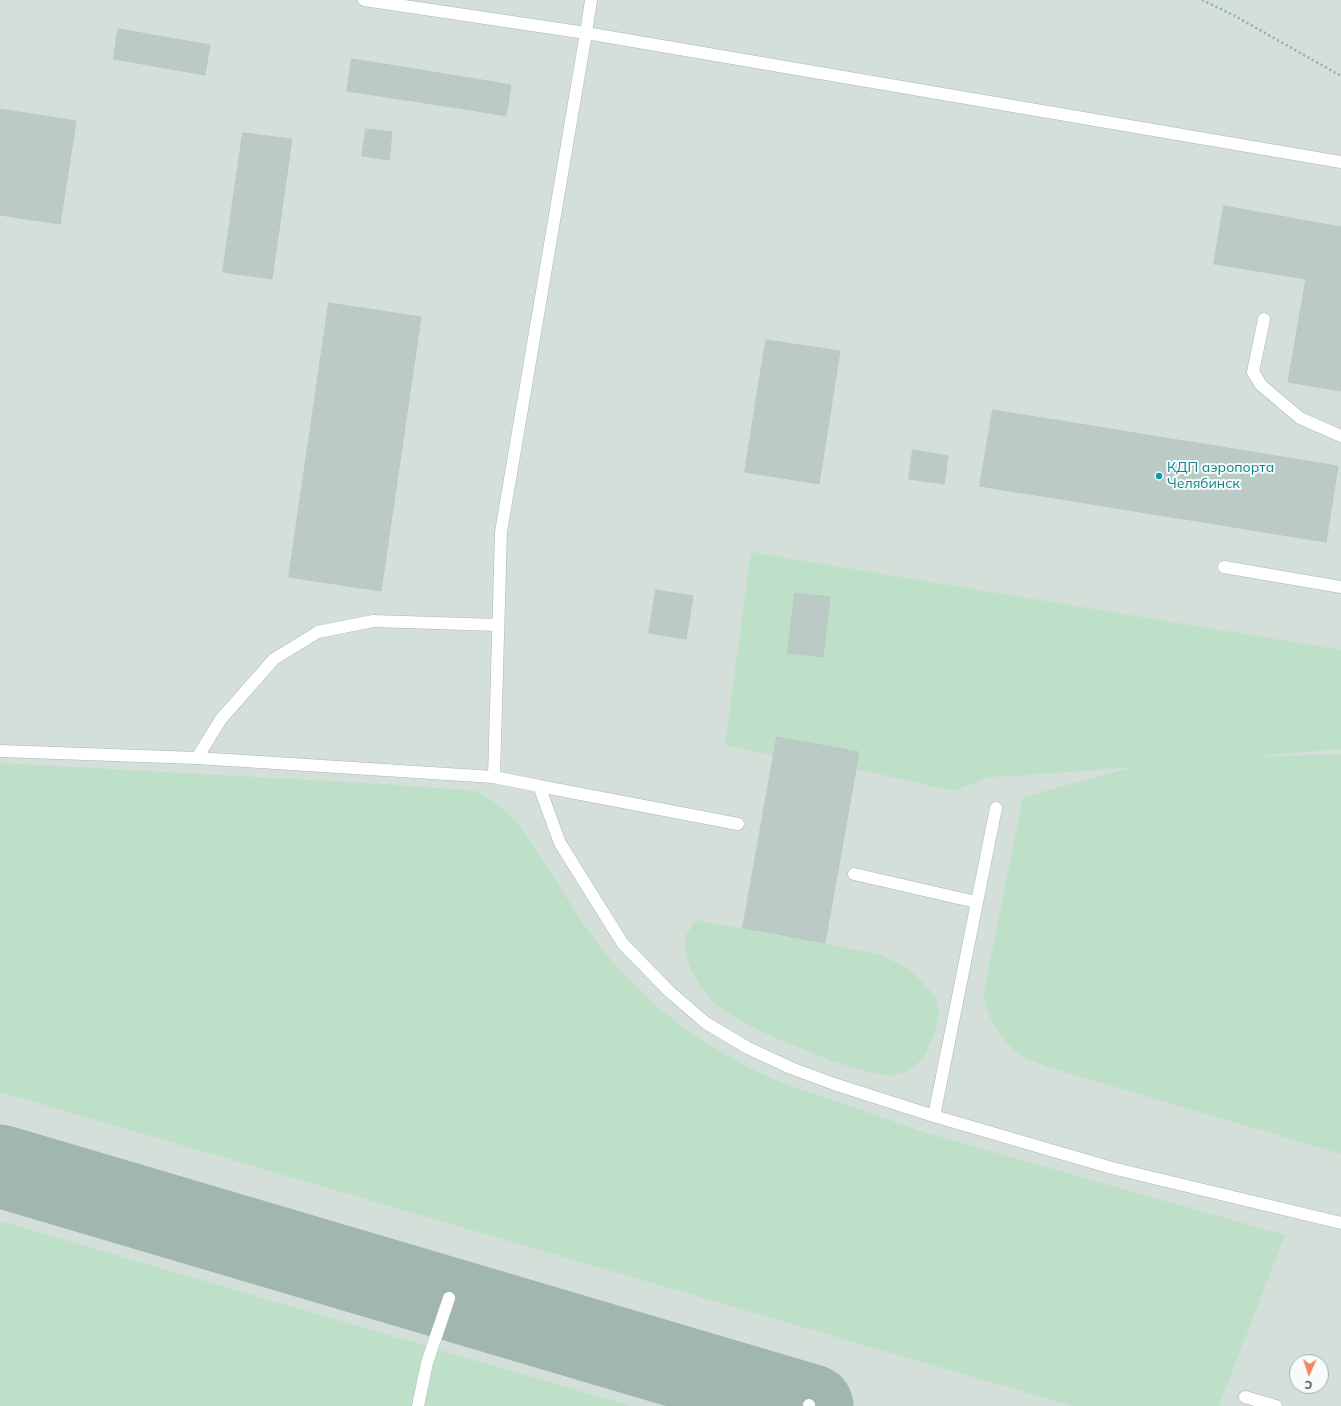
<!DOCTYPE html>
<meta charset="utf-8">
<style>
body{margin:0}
#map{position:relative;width:1341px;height:1406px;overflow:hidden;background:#e6efeb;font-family:Mulish,sans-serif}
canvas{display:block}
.north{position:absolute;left:1289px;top:1354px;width:40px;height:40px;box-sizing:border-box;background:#f7fbf9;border:1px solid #a3b1ad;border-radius:50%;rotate:183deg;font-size:11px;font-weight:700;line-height:16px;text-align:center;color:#24423a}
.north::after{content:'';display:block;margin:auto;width:14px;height:18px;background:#f4845f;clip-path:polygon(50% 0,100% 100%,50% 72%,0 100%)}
</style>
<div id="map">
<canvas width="1341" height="1406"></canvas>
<div class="north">С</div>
</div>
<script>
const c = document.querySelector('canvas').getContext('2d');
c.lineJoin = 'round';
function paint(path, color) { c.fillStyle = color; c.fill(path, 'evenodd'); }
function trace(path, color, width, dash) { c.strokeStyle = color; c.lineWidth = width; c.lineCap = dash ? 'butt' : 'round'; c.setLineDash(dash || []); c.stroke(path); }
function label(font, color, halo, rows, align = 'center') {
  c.font = font + ' Mulish,sans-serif'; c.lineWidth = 4; c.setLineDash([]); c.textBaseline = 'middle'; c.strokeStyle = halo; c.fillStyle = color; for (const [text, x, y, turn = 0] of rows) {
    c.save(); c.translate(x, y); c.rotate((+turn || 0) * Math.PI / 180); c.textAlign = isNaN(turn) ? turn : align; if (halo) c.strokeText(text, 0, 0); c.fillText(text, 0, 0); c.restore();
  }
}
paint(new Path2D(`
 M0 0H1341V1406H0ZM1297 1362H1321V1386H1297Z`), '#d4dfda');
paint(new Path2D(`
 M751 552 1341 650V749L1247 757 1341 754V1154L1044 1066C1036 1062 1026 1059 1019 1054 998 1037 990 1020 983 996L1023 797 1133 767 1030 775 990 777 953 791 856 769 859 752 778 737 774 756 725 745Z
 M0 763 384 784 477 791 500 806 520 825 586 928 618 969 655 1005 684 1028 716 1049 749 1068 783 1083 930 1134 1285 1235 1219 1406H1072L0 1092Z
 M696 920 879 954 909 969 937 998 939 1014 934 1035 923 1059 907 1071 890 1076 871 1073 829 1060 780 1040 744 1023 716 1005 700 986 691 970 685 951 686 935Z
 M0 1221 631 1406H0Z`), '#bfe0c8');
trace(new Path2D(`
 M0 1166 812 1406`), '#a2b6b0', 83);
const building = new Path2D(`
 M118 29 210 45 205 75 114 59Z
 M352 59 470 78 465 109 347 91Z
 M470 78 511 85 506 116 465 109Z
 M0 109 76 121 60 224 0 215Z
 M366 129 392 132 389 160 362 156Z
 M243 133 292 139 272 279 223 272Z
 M1224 206 1341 227V391L1288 382 1306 279 1214 264Z
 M329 303 421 317 381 591 289 577Z
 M766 340 840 351 819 484 745 472Z
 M993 410 1338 466 1326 542 980 486Z
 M913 450 948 456 944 484 909 479Z
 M656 590 693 596 686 639 649 633Z
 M795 593 830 597 823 657 788 653Z
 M777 737 859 752 825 943 743 928Z`);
paint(building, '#bbcac4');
trace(building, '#b8c9c2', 1);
const minor = new Path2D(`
 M364 0 586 33 1341 162
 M1264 319 1253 372 1261 385 1300 418 1341 436
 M1224 567 1341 587
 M0 751 197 758 494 777 539 786 560 843 623 944 670 992 706 1023 748 1048 791 1068 834 1084 934 1116 1112 1168 1341 1223
 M197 758 221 719 274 659 318 632 373 621 497 625
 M494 777 501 532 586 33 591 0
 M539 786 738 824
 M854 874 976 902
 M934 1116 996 808
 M1245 1397 1276 1406
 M809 1405V1406
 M418 1406 427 1363 449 1298`);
trace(minor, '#a8b8b2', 13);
trace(new Path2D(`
 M1202 0 1235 16 1341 76`), '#86b3a5', 2.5, [2, 3]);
trace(minor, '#fff', 12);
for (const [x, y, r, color] of [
 [1159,476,4,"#0f9aa8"]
]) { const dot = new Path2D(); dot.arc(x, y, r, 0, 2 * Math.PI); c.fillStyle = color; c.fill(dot); trace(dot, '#f7fbf9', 1.5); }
label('14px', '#0d838f', '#f7fbf9', [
 ["КДП аэропорта",1167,468],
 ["Челябинск",1167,484]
], 'left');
</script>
